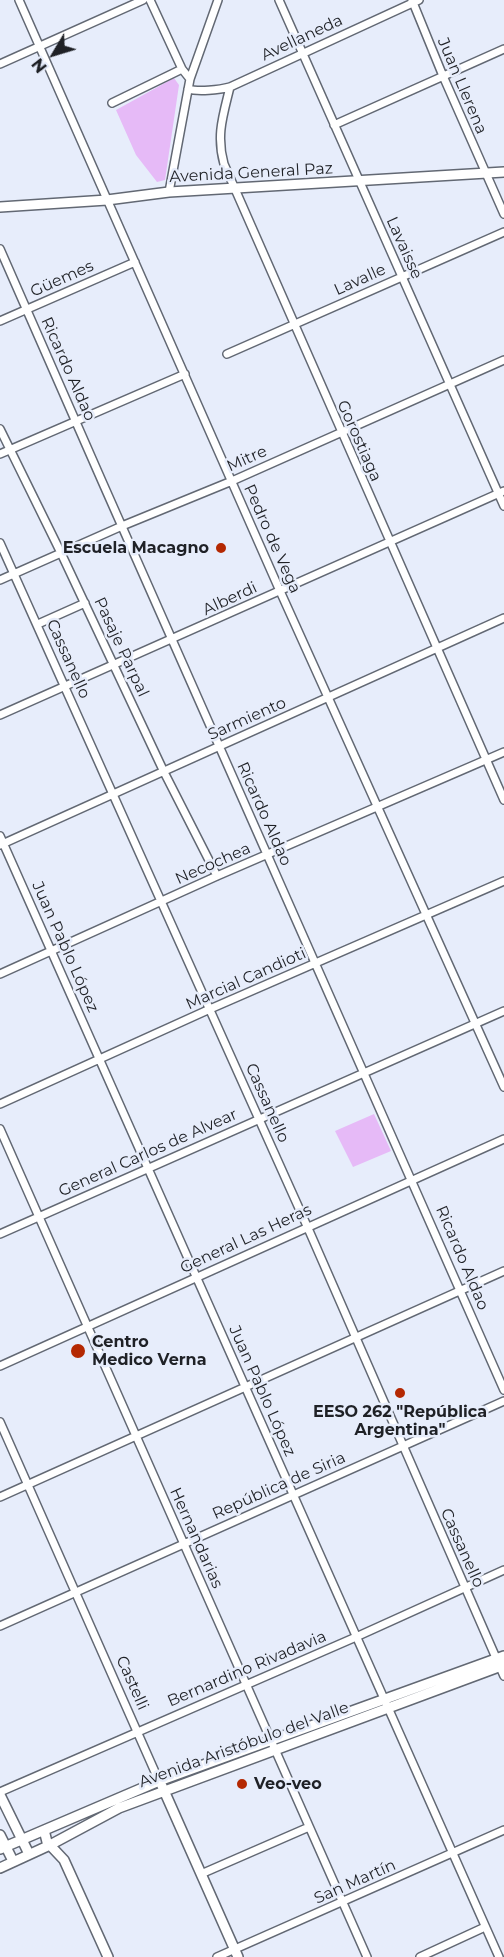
<!DOCTYPE html>
<meta charset="utf-8">
<style>
body{margin:0}
#map{position:relative;width:504px;height:1957px;overflow:hidden;background:#e7edfb;font-family:Montserrat,sans-serif}
canvas{display:block}
.north{position:absolute;left:24px;top:24px;width:60px;height:60px;-webkit-text-stroke:4px #e7edfb;paint-order:stroke;rotate:232deg;font-size:16px;font-weight:700;line-height:24px;text-align:center;color:#1f2126}
.north::after{content:'';display:block;margin:auto;width:21px;height:27px;background:#1f2126;clip-path:polygon(50% 0,100% 100%,50% 72%,0 100%)}
</style>
<div id="map">
<canvas width="504" height="1957"></canvas>
<div class="north">N</div>
</div>
<script>
const c = document.querySelector('canvas').getContext('2d');
c.lineJoin = 'round';
function paint(path, color) { c.fillStyle = color; c.fill(path, 'evenodd'); }
function trace(path, color, width, dash) { c.strokeStyle = color; c.lineWidth = width; c.lineCap = dash ? 'butt' : 'round'; c.setLineDash(dash || []); c.stroke(path); }
function label(font, color, halo, rows, align = 'center') {
  c.font = font + ' Montserrat,sans-serif'; c.lineWidth = 5; c.setLineDash([]); c.textBaseline = 'middle'; c.strokeStyle = halo; c.fillStyle = color; for (const [text, x, y, turn = 0] of rows) {
    c.save(); c.translate(x, y); c.rotate((+turn || 0) * Math.PI / 180); c.textAlign = isNaN(turn) ? turn : align; if (halo) c.strokeText(text, 0, 0); c.fillText(text, 0, 0); c.restore();
  }
}
paint(new Path2D(`
 M174 78 179 85 165 180 157 182 136 155 116 110Z
 M374 1114 391 1151 353 1167 335 1131Z`), '#e6baf7');
const minor = new Path2D(`
 M19 0 280 591 504 1087
 M150 0 182 69 190 79
 M279 0 504 506
 M412 0 443 76 504 214
 M0 64 143 0
 M230 87C223 116 216 135 224 164L504 800
 M188 89C198 92 219 90 230 87L419 0
 M112 103 182 69
 M334 125 504 49
 M169 192 190 79 218 0
 M0 249C166 630 338 1008 504 1390
 M0 321 135 262
 M227 354 504 232
 M0 429 61 553 164 772 217 876
 M0 454 185 374
 M0 543 307 1226 504 1676
 M0 580 122 526 232 481 504 360
 M38 624 85 603
 M0 715 504 491
 M0 836 499 1957
 M0 845 504 618
 M0 974 217 876 504 752
 M0 1104 210 1009 504 881
 M0 1129 367 1957
 M0 1234 504 1011
 M0 1366 504 1139
 M0 1422 159 1781
 M0 1497 504 1271
 M0 1626 504 1401
 M0 1792 356 1637 504 1570
 M201 1874 309 1827
 M217 1957 504 1830
 M420 1957 485 1927`);
const secondary = new Path2D(`
 M0 207 107 200 169 192 504 172
 M162 1786 238 1957
 M0 1795 29 1854
 M44 1830 47 1842 64 1860 108 1957
 M0 1835 13 1861
 M0 1849 159 1781 504 1656
 M0 1868 50 1845 119 1808 504 1665`);
trace(minor, '#626873', 10);
trace(secondary, '#626873', 12);
trace(minor, '#fff', 7);
trace(secondary, '#fff', 9);
for (const [x, y, r, color] of [
 [221,548,6,"#b42802"],
 [78,1351,8,"#b42802"],
 [400,1393,6,"#b42802"],
 [242,1784,6,"#b42802"]
]) { const dot = new Path2D(); dot.arc(x, y, r, 0, 2 * Math.PI); c.fillStyle = color; c.fill(dot); trace(dot, '#e7edfb', 2); }
label('16px', '#1f2126', '#e7edfb', [
 ["Avellaneda",302,38,-25],
 ["Juan Llerena",462,86,67],
 ["Avenida General Paz",251,173,-3],
 ["Lavaisse",404,248,66],
 ["Güemes",62,279,-24],
 ["Lavalle",360,280,-24],
 ["Ricardo Aldao",68,369,66],
 ["Gorostiaga",359,441,66],
 ["Mitre",247,459,-24],
 ["Pedro de Vega",272,539,66],
 ["Alberdi",230,599,-25],
 ["Pasaje Parpal",121,647,65],
 ["Cassanello",68,659,66],
 ["Sarmiento",247,719,-24],
 ["Ricardo Aldao",264,814,66],
 ["Necochea",213,864,-24],
 ["Juan Pablo López",65,947,66],
 ["Marcial Candioti",246,979,-24],
 ["Cassanello",267,1103,66],
 ["General Carlos de Alvear",148,1153,-24],
 ["General Las Heras",246,1239,-25],
 ["Ricardo Aldao",462,1258,67],
 ["Juan Pablo López",262,1391,66],
 ["República de Siria",279,1486,-24],
 ["Hernandarias",196,1538,66],
 ["Cassanello",462,1548,66],
 ["Bernardino Rivadavia",247,1669,-23],
 ["Castelli",132,1683,66],
 ["Avenida Aristóbulo del Valle",244,1745,-20],
 ["San Martín",355,1882,-24]
]);
label('bold 16px', '#1f2126', '#e7edfb', [
 ["Escuela Macagno",209,548,"right"],
 ["Centro",92,1342],
 ["Medico Verna",92,1360],
 ["EESO 262 \"República",400,1412,"center"],
 ["Argentina\"",400,1430,"center"],
 ["Veo-veo",254,1784]
], 'left');
</script>
